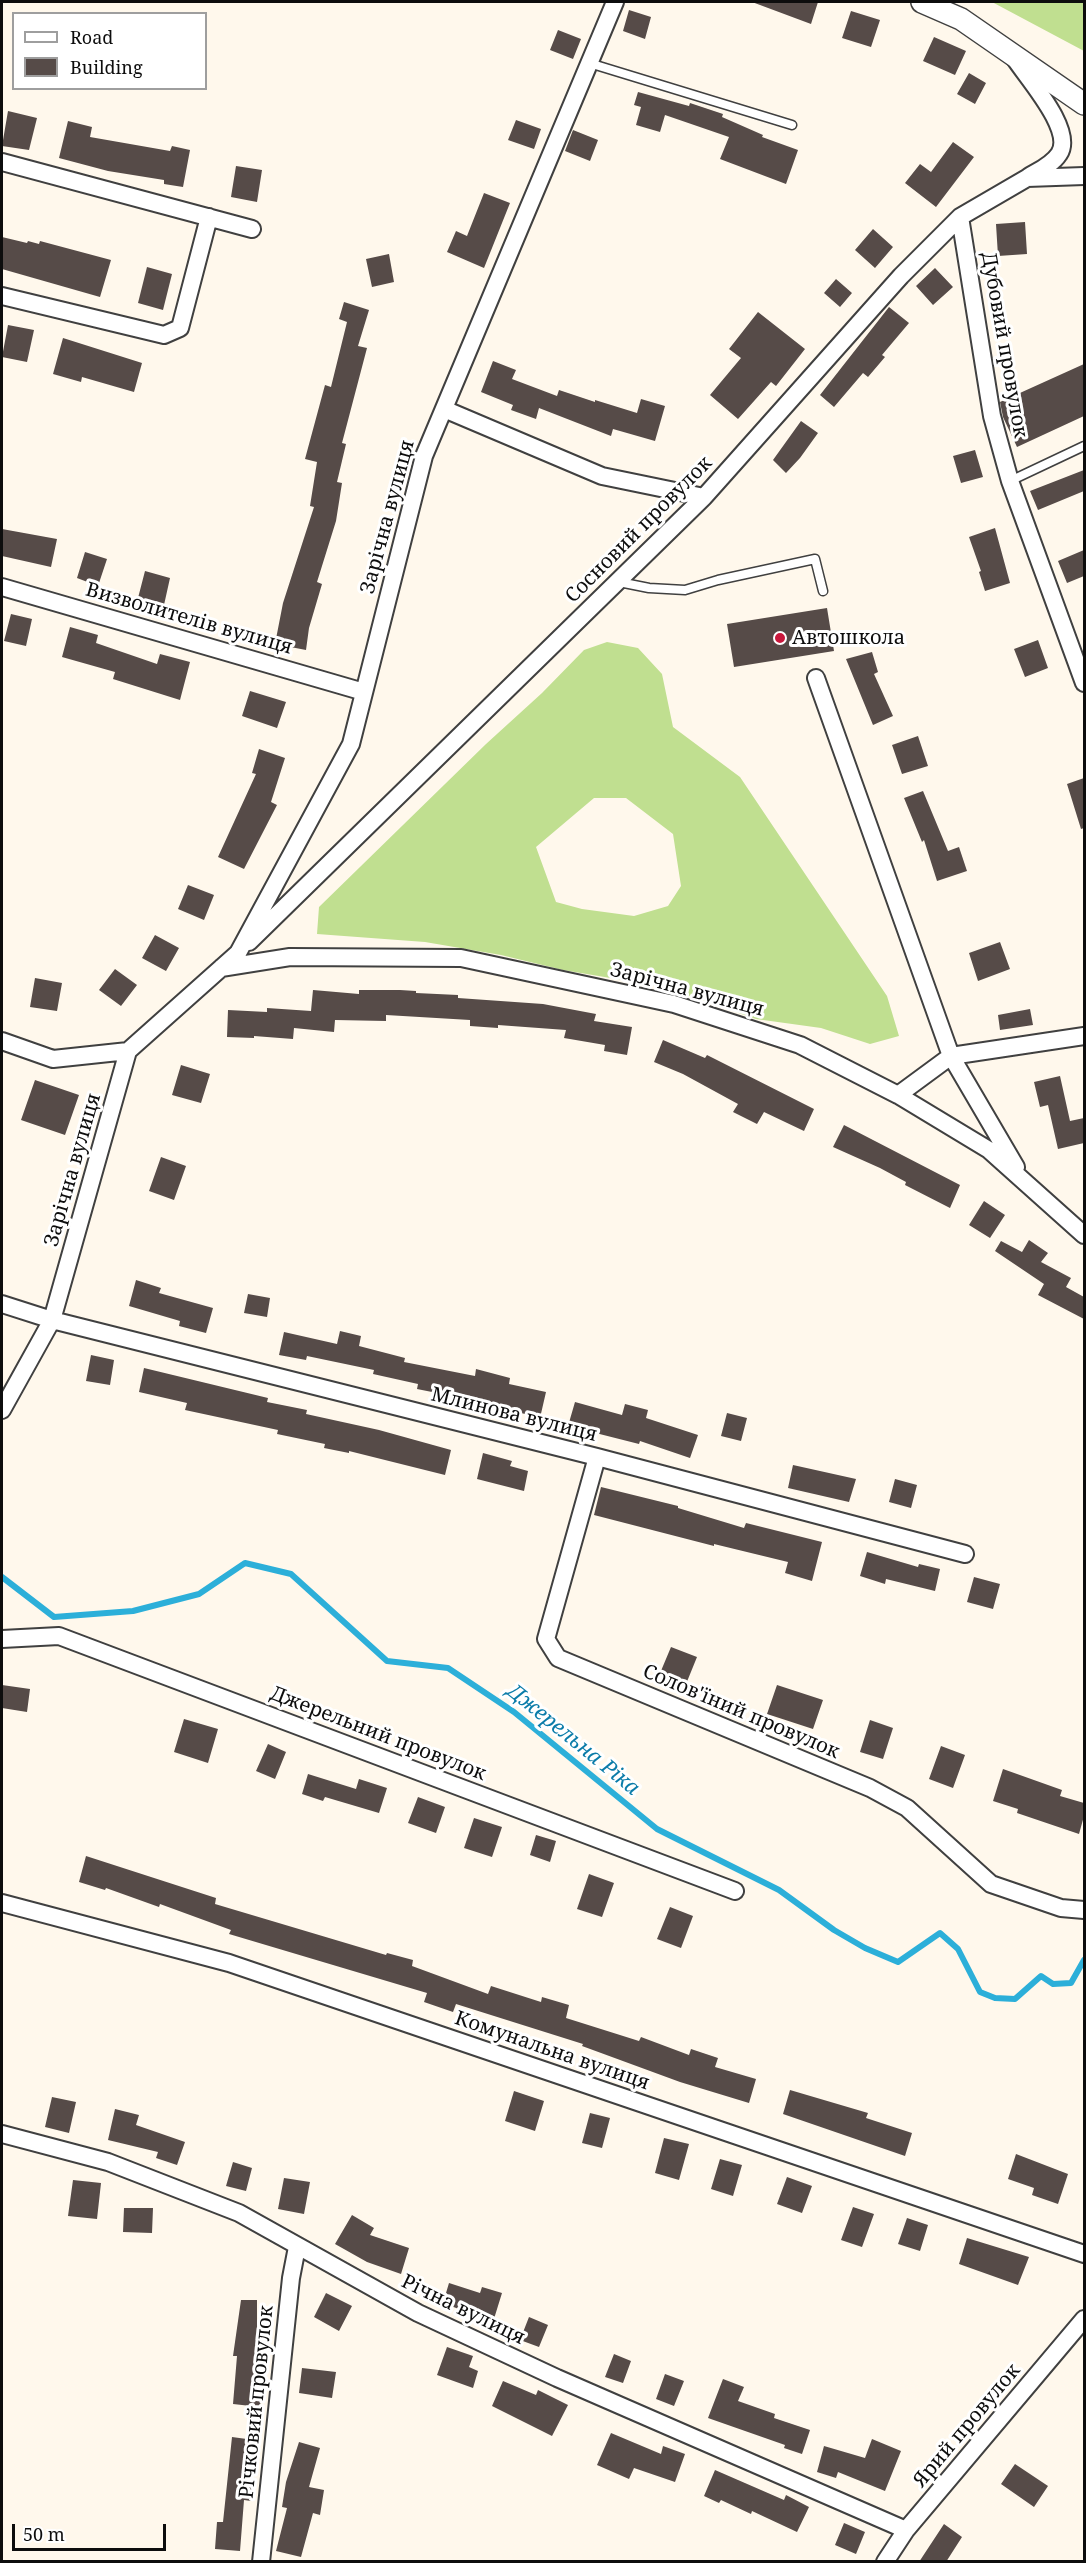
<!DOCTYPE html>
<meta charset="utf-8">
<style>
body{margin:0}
#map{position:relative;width:1086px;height:2563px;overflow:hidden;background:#fff8ec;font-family:"Noto Serif",serif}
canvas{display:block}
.frame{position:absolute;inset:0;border:3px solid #0d0d0d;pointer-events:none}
.legend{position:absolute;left:12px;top:12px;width:195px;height:78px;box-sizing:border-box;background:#fff;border:2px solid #9e9e9e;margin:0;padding:8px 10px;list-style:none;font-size:18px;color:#0d0d0d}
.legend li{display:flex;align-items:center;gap:12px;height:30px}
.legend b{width:30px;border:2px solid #9e9e9e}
.scale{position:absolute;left:12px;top:2524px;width:154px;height:27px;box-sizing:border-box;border:3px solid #0d0d0d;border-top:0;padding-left:8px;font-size:18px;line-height:21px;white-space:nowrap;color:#0d0d0d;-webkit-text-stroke:4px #fff;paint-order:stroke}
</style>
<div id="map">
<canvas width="1086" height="2563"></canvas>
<div class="frame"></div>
<ul class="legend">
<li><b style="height:8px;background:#fff"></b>Road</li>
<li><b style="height:16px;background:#564b48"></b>Building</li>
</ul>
<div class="scale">50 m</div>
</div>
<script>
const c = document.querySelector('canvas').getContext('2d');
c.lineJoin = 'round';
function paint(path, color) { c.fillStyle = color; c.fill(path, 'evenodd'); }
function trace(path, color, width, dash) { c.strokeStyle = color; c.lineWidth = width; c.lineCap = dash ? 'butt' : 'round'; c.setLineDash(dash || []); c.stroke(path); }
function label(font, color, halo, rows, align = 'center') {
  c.font = font + ' "Noto Serif",serif'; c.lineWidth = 6; c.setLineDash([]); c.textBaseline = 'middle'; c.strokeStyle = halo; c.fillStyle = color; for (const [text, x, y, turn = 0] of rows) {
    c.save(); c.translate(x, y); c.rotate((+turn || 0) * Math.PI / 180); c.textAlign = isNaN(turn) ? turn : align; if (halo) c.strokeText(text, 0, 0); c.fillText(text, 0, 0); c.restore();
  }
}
paint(new Path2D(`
 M992 2H1084V51Z
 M607 642 638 648 662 674 673 727 740 777 887 996 899 1036 870 1044 821 1028 756 1019 664 987 563 970 501 955 425 942 317 934 319 907 486 744 542 693 584 650ZM594 798H626L673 834 681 886 668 906 634 916 582 909 556 902 536 847Z`), '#c0df90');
trace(new Path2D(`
 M2 1577 54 1617 133 1611 199 1594 245 1563 291 1574 387 1661 448 1668 514 1712 657 1829 779 1890 834 1930 865 1948 898 1962 940 1933 958 1949 980 1992 995 1998 1015 1999 1041 1976 1053 1984 1071 1983 1084 1960`), '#2cafd9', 6);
paint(new Path2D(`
 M752 2H818L811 24Z
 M629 10 651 17 645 39 623 31Z
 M851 11 880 20 871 47 842 38Z
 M558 30 581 39 573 59 550 50Z
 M934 37 966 51 955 75 923 61Z
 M969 73 986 83 975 104 957 94Z
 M638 92 689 106 690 103 723 114 722 117 763 135 762 137 798 150 786 184 720 159 729 137 665 115 660 132 636 125 641 107 634 105Z
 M8 111 37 118 29 150 2 146Z
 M516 120 541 129 534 149 508 140Z
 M68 121 92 127 90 137 170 151 172 146 190 150 183 187 164 184V180L108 171 59 158Z
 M573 130 598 140 590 161 565 151Z
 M953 142 974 157 936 207 905 183 920 164 931 172Z
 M236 166 262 170 257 202 231 197Z
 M484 193 510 203 484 268 447 252 456 231 467 236Z
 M1025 222 1027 254 998 256 996 224Z
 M873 229 893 247 875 268 855 250Z
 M2 237 27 243 28 241 39 244 40 241 111 260 100 297 2 269Z
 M389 254 394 282 372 287 366 259Z
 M147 267 172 274 163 310 138 303Z
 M935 268 953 287 933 305 916 286Z
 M836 279 852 293 840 307 824 293Z
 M344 302 369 310 358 346 367 348 342 443 346 444 337 482 342 483 336 521 317 582 322 584 309 628 306 650 275 644 283 603 314 507 310 506 317 462 305 459 325 385 331 387 347 322 339 319Z
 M889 307 909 323 882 355 885 357 868 377 863 373 834 407 820 395Z
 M758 312 805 349 776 386 771 382 738 419 710 395 741 358 729 349Z
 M8 325 34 330 27 362 2 357Z
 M63 338 142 363 134 392 82 377 81 382 53 374Z
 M493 361 516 370 512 379 557 396 559 390 595 402V400L637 413 641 399 665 406 655 441 613 429 611 436 539 408 536 419 511 410 513 405 481 392Z
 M1084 364V416L1017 447 1003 417 1000 402Z
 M801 421 818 433 800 458 786 473 773 460Z
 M975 450 983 477 961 483 953 456Z
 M1084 470V491L1038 510 1030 491Z
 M995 528 1010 583 985 591 979 572 981 571 969 537Z
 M2 529 57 539 51 567 2 556Z
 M1084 550V576L1067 583 1058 561Z
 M85 552 107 559 98 586 77 578Z
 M145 571 170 578 164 605 138 598Z
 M827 608 834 651 734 667 727 624Z
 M11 614 32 619 26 646 4 641Z
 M70 627 98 635 96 643 157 664 160 654 190 662 180 700 113 679 115 672 62 657Z
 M1038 640 1048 668 1025 677 1014 649Z
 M872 652 878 672 874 674 893 716 873 725 846 659Z
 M250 691 286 702 277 728 242 716Z
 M918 736 928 766 902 774 892 745Z
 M259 749 285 758 271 802 277 805 244 869 218 857 256 774 252 773Z
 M1084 778V828L1081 829 1067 784Z
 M923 791 948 851 959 847 967 871 937 881 924 840 922 842 904 798Z
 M188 885 214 895 204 920 178 909Z
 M155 935 179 948 166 971 142 958Z
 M1000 942 1010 969 978 981 969 953Z
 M115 969 137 985 121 1006 99 990Z
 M35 978 62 983 57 1011 30 1007Z
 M313 990 359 994V990H400L416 991V993L458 995V998L543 1004 596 1014 594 1021 632 1027 627 1055 604 1051 605 1045 564 1038 566 1030 498 1025V1028L470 1026V1020L386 1015V1021L335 1020 334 1032 294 1028 293 1039 254 1036V1038L227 1037 228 1010 267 1012V1008L311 1011Z
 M1030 1009 1033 1025 1000 1030 998 1015Z
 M663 1040 705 1058 707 1055 814 1109 804 1131 764 1112 757 1124 733 1112 738 1104 683 1074 654 1062Z
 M181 1065 210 1074 201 1103 172 1095Z
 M1060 1076 1070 1121 1084 1118V1143L1058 1149 1048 1105 1040 1107 1034 1082Z
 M35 1080 79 1095 65 1135 21 1120Z
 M844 1125 960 1185 950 1208 905 1185 906 1182 880 1168 833 1147Z
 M161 1157 186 1166 174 1200 149 1191Z
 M984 1201 1005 1215 990 1238 969 1225Z
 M1029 1240 1048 1253 1041 1262 1071 1278 1066 1287 1084 1297V1319L1038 1295 1044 1284 995 1251 1001 1241 1022 1252Z
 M136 1280 161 1288 159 1293 213 1308 206 1333 179 1326 180 1321 129 1306Z
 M248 1294 270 1298 267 1317 244 1313Z
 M340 1331 361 1336 359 1346 405 1358 404 1362 475 1376 476 1369 510 1378 509 1384 546 1392 540 1418 442 1392V1394L417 1389 418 1384 373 1374 374 1370 307 1356 306 1360 279 1355 284 1332 337 1344Z
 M91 1355 114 1360 110 1385 86 1381Z
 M144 1368 268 1398 267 1402 307 1410 306 1414 379 1430 451 1450 445 1475 349 1451V1453L324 1448 325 1444 277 1434 278 1430 185 1410 187 1403 139 1392Z
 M575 1402 622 1415 625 1404 648 1410 646 1418 698 1435 690 1458 640 1441 639 1444 568 1426Z
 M727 1413 747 1418 741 1441 721 1436Z
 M483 1453 512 1461 510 1466 528 1471 524 1491 477 1479Z
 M793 1465 856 1479 849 1502 788 1488Z
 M895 1479 917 1485 911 1508 889 1502Z
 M601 1487 678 1506V1508L744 1528 746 1523 822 1542 812 1581 785 1573 788 1562 714 1544V1546L594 1515Z
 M867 1552 918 1567 919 1564 940 1569 935 1591 886 1579 885 1584 860 1576Z
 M974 1577 1000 1584 993 1609 967 1602Z
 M671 1647 697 1657 684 1689 658 1678Z
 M2 1685 30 1689 27 1712 2 1708Z
 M777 1685 823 1700 813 1729 767 1714Z
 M184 1719 218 1729 208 1763 174 1752Z
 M870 1720 893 1728 883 1759 860 1752Z
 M268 1744 286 1752 275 1779 256 1771Z
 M941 1746 965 1755 953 1788 929 1779Z
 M1003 1769 1062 1790 1060 1796 1084 1803V1816L1079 1834 1017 1813 1018 1809 993 1801Z
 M308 1774 356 1789 359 1779 387 1788 379 1813 325 1797 323 1801 302 1794Z
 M418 1797 445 1807 436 1833 408 1823Z
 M474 1818 502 1827 492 1857 464 1848Z
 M536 1835 556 1841 550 1862 530 1855Z
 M86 1856 216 1898 215 1904 386 1955 387 1953 413 1960 412 1966 488 1994 491 1986 541 2002 542 1997 569 2005 566 2018 639 2041 641 2037 689 2055 691 2049 718 2058 715 2067 756 2079 749 2103 680 2082 582 2046 583 2044 456 2004 453 2012 424 2002 427 1993 229 1934 231 1930 160 1904 159 1907 106 1888 105 1890 79 1882Z
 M589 1874 614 1883 602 1917 577 1909Z
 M670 1907 693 1916 681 1948 657 1939Z
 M790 2090 868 2113 866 2118 912 2133 905 2156 783 2114Z
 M514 2091 544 2101 535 2131 505 2121Z
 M52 2097 76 2102 69 2133 45 2127Z
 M115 2109 139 2115 136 2125 185 2142 177 2165 156 2158 158 2152 108 2140Z
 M590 2113 610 2118 602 2148 582 2143Z
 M664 2138 689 2144 679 2180 655 2173Z
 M1016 2154 1068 2174 1058 2204 1032 2195 1034 2188 1008 2179Z
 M720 2159 742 2165 733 2196 711 2189Z
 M233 2162 252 2168 246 2191 226 2186Z
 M787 2177 812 2186 802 2213 777 2204Z
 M284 2178 310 2182 304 2214 278 2209Z
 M73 2180 101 2183 97 2219 68 2216Z
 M853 2207 874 2214 862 2247 841 2240Z
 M124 2208H153L152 2233 123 2232Z
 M352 2215 374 2228 370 2235 409 2248 401 2274 367 2262 335 2244Z
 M907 2218 928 2225 920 2251 898 2244Z
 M967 2238 1029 2257 1018 2285 959 2264Z
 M449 2283 480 2293 482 2287 502 2293 493 2322 443 2303Z
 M326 2293 352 2306 339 2331 314 2317Z
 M241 2300H257V2332L264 2333 258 2380H263L260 2407 233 2404 237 2356H233Z
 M529 2317 548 2325 539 2347 520 2340Z
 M447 2347 473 2356 469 2367 478 2371 473 2388 437 2375Z
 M614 2354 631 2361 623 2383 605 2377Z
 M302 2368 336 2372 332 2398 299 2393Z
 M665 2374 684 2381 674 2406 656 2399Z
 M723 2379 744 2387 738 2401 775 2414 774 2418 810 2430 802 2454 784 2448 785 2445 708 2418Z
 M503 2381 536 2395 538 2390 568 2405 552 2436 492 2406Z
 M611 2433 661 2454 663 2446 685 2454 675 2482 634 2468 629 2479 597 2465Z
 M232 2437 254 2440 249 2477 253 2478 251 2501 244 2500 240 2551 215 2549 217 2522H223Z
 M872 2439 901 2451 885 2491 838 2472 836 2478 817 2472 824 2446 865 2458Z
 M299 2442 320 2448 309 2487 324 2490 320 2515 313 2513 301 2557 276 2551 287 2508 282 2507 286 2482Z
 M1015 2464 1048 2486 1034 2507 1001 2484Z
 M715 2470 784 2500 786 2495 809 2507 797 2532 752 2511 751 2514 721 2500 719 2503 704 2496Z
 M844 2523 865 2532 856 2554 835 2545Z
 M944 2524 962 2537 946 2562H919Z`), '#564b48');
const service = new Path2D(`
 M589 63 792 125
 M1010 481 1084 446
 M619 582 649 588 685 590 718 580 815 559 823 591`);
const minor = new Path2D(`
 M1015 59C1028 79 1075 131 1059 154 1052 165 1038 171 1028 177
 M2 162 252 229
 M960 217 992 416 1010 481 1084 683
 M2 296 164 335 180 328 209 217
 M444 409 602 476 704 497
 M2 587 364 692
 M816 678 951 1056 1016 1167
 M249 942 704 497 901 276 960 217 1027 178 1084 176
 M221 968 290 957 461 958 674 1004 800 1045 898 1095 989 1150 1084 1235
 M2 1041 53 1059 128 1051
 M898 1095 951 1056 1084 1036
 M2 1304 52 1320 597 1457 965 1554
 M2 1410 52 1320 128 1051 238 953 351 744 424 456 615 2
 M597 1457 546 1639 558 1658 870 1788 907 1808 991 1884 1061 1908 1084 1910
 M2 1639 59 1636 735 1891
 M2 1903 229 1963 1084 2254
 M2 2134 108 2162 239 2213 418 2313 557 2378 906 2530
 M261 2562 291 2278 297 2247
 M885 2562 906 2530 1084 2319`);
const tertiary = new Path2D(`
 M922 2 961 19 1084 104`);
trace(service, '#404040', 11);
trace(minor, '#404040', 20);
trace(tertiary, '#404040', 24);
trace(service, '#fff', 8);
trace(minor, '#fff', 16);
trace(tertiary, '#fff', 21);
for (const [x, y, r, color] of [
 [780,638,6,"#c9183c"]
]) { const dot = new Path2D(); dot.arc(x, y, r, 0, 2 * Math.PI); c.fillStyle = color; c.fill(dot); trace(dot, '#fff', 2); }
label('20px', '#0d0d0d', '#fff', [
 ["Дубовий провулок",1004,345,80],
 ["Зарічна вулиця",388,517,-75],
 ["Сосновий провулок",639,530,-45],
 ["Визволителів вулиця",189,619,16],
 ["Зарічна вулиця",687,990,15],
 ["Зарічна вулиця",73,1170,-74],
 ["Млинова вулиця",514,1415,14],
 ["Солов'їний провулок",741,1712,23],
 ["Джерельний провулок",378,1734,21],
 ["Комунальна вулиця",552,2051,19],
 ["Річна вулиця",463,2310,26],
 ["Річковий провулок",257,2402,-84],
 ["Ярий провулок",967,2426,-50]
]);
label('20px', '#0d0d0d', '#fff', [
 ["Автошкола",792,638]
], 'left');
label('italic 21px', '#0b7ca9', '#fff', [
 ["Джерельна Ріка",573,1740,39]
]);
</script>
